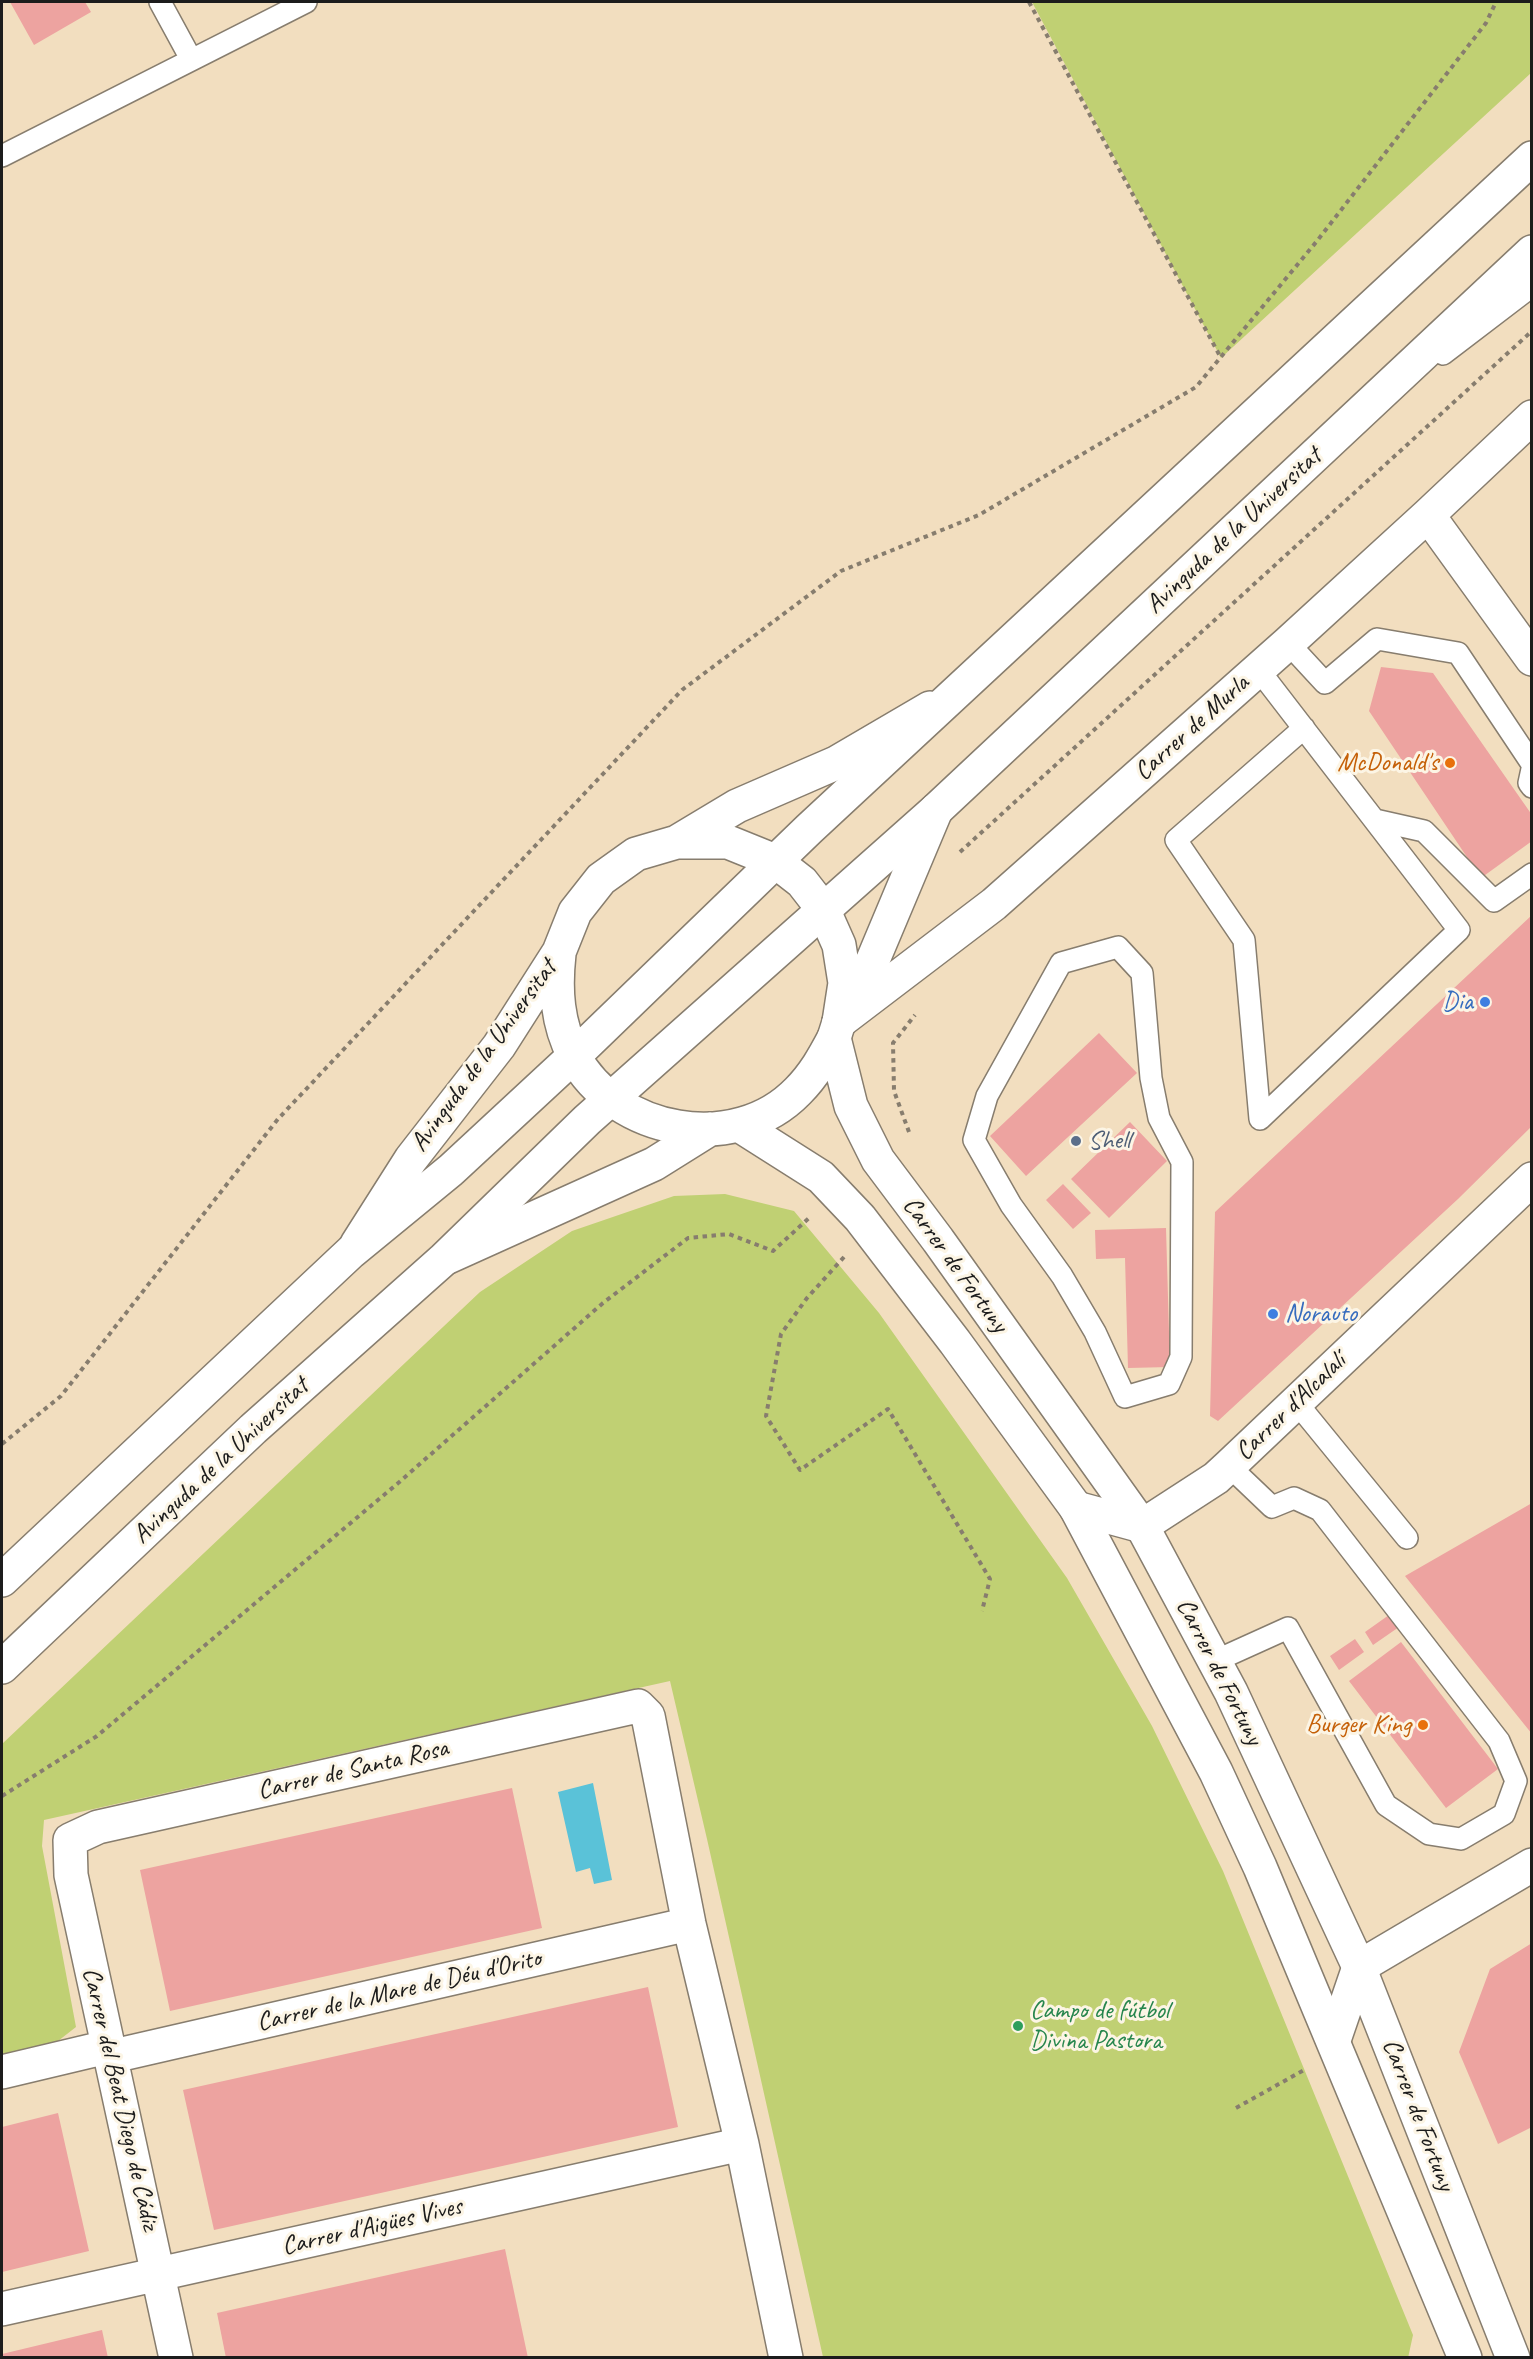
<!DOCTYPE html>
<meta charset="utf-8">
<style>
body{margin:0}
#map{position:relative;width:1533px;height:2359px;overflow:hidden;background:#f2debf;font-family:Caveat,sans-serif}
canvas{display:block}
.frame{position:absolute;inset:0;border:3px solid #1c1c1c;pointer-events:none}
</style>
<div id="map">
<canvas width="1533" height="2359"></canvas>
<div class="frame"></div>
</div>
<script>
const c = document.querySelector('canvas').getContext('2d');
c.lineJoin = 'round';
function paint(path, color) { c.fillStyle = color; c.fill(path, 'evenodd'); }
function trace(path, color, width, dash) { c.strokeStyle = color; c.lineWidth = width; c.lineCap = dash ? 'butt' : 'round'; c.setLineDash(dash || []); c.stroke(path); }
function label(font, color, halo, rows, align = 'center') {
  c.font = font + ' Caveat,sans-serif'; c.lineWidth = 6; c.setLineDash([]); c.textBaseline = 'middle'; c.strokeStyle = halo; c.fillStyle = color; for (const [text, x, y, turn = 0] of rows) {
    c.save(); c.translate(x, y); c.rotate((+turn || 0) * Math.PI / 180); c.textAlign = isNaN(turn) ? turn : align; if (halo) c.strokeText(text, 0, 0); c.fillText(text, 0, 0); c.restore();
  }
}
paint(new Path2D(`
 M1032 2H1531V73L1221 358Z
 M725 1194 794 1211 879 1313 1067 1578 1152 1726 1223 1871 1413 2335 1408 2358 823 2357 707 1839 670 1681 44 1820 42 1846 76 2027 49 2048 2 2060V1744L480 1292 572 1231 674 1196Z`), '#c0d073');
paint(new Path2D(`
 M593 1783 612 1880 594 1884 590 1868 576 1872 558 1792Z`), '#5ac2d8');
paint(new Path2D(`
 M10 2H85L91 12 34 45Z
 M1381 667 1433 673 1532 815V841L1481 878 1369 711Z
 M1532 915V1126L1458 1199 1218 1421 1210 1416 1215 1212Z
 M1099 1033 1137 1073 1026 1176 990 1136Z
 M1130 1122 1167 1161 1109 1218 1071 1179Z
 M1063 1184 1091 1213 1073 1229 1046 1200Z
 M1166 1228 1170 1367 1128 1368 1125 1258 1096 1259 1095 1230Z
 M1532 1503V1734L1405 1576Z
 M1389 1615 1399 1627 1373 1645 1365 1632Z
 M1355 1639 1364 1652 1339 1670 1330 1656Z
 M1401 1642 1498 1769 1446 1808 1349 1681Z
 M512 1788 542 1928 170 2011 140 1870Z
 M1532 1943V2127L1498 2144 1459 2052 1490 1969Z
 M648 1987 678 2127 214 2230 183 2090Z
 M58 2113 89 2251 2 2272V2127Z
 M505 2249 528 2358H226L217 2313Z
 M102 2330 108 2358H2V2354Z`), '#eda3a0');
const lane = new Path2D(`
 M160 2 191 59
 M2 156 306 2
 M1443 354 1532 286
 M1288 643 1325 683 1377 639 1458 653 1532 764
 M1258 669 1459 930 1260 1119 1244 940 1176 840 1304 728
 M1532 769 1529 783 1532 787
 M1375 820 1424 831 1494 901 1532 874
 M1118 947 1142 973 1151 1078 1159 1118 1182 1162 1181 1357 1169 1384 1125 1397 1095 1332 1062 1276 1011 1205 974 1140 987 1096 1061 963Z
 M1296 1402 1407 1538
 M1215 1661 1288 1628 1386 1805 1429 1834 1461 1839 1504 1814 1516 1781 1499 1741 1320 1510 1294 1498 1272 1507 1229 1466`);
const street = new Path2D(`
 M1428 515 1532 659
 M839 1022 994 904 1288 643 1428 515 1532 417
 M1076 1508 1142 1526 1216 1478 1229 1466 1532 1179
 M1334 2040 1359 1967 1532 1865
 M109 2057 689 1924
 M2 2072 107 2047
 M2 2309 742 2144
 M176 2358 71 1875 70 1840 98 1827 638 1706 648 1716 689 1924 742 2144 786 2358`);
const secondary = new Path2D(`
 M677 842H728L775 861 802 882 823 909 839 945 845 983 839 1022
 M559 954C555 990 557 1023 574 1056 616 1134 735 1156 798 1091 814 1075 824 1057 834 1038
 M845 1012 870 967 936 810
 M834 1038 851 1106 878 1160 938 1240 1142 1526 1231 1692 1359 1967 1513 2358
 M739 1125 821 1177 860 1218 955 1342 1076 1508 1216 1772 1260 1867 1465 2358
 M357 1244 411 1159 499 1046 559 952 575 912 601 879 636 854 677 842 737 806 836 763 930 708
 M448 1257 654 1164 710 1129`);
const primary = new Path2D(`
 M834 1038 839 1022
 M2 1580 351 1252 451 1170 574 1056 809 829 1532 158
 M2 1667 253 1429 444 1259 587 1120 936 810 1532 252`);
trace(lane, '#877d6e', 24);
trace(street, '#877d6e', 36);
trace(secondary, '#877d6e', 36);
trace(primary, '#877d6e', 36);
trace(new Path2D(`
 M1029 2 1221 358
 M960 852 1532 331
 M909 1132 894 1091 893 1043 915 1015
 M844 1257 807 1298 781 1334 766 1416 800 1470 888 1409 990 1579 982 1611
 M2 1444 61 1396 278 1119 682 690 841 571 979 515 1196 387 1317 241 1486 23 1496 2
 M2 1796 97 1736 397 1484 603 1303 688 1238 729 1234 773 1251 809 1218
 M1236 2108 1304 2070`), '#877d6e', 4, [4.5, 4.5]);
trace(lane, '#fff', 21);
trace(street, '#fff', 33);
trace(secondary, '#fff', 33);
trace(primary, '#fff', 33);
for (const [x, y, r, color] of [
 [1450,763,6,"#e8710a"],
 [1485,1002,6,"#3f7fe0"],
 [1076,1141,6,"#5c6f8a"],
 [1273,1314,6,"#3f7fe0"],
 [1423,1725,6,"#e8710a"],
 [1018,2026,6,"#2e9e5b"]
]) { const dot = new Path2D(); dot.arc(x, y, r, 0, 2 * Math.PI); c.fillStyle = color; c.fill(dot); trace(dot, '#fcf5e5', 2); }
label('26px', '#1c1c1c', '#fcf5e5', [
 ["Avinguda de la Universitat",1234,531,-43],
 ["Carrer de Murla",1192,728,-42],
 ["Avinguda de la Universitat",484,1056,-54],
 ["Carrer de Fortuny",955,1265,54],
 ["Carrer d'Alcalalí",1291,1407,-44],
 ["Avinguda de la Universitat",221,1461,-43],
 ["Carrer de Fortuny",1219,1672,63],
 ["Carrer de Santa Rosa",353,1770,-13],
 ["Carrer de la Mare de Déu d'Orito",399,1991,-13],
 ["Carrer del Beat Diego de Cádiz",120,2099,77],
 ["Carrer de Fortuny",1418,2115,69],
 ["Carrer d'Aigües Vives",372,2227,-13]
]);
label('26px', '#c56008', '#fcf5e5', [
 ["McDonald's",1438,763],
 ["Burger King",1411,1725]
], 'right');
label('26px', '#366cbe', '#fcf5e5', [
 ["Dia",1473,1002],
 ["Norauto",1285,1314,"left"]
], 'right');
label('26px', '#4e5e75', '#fcf5e5', [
 ["Shell",1088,1141]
], 'left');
label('26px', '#27864d', '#fcf5e5', [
 ["Campo de fútbol",1030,2011],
 ["Divina Pastora",1030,2041]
], 'left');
</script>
